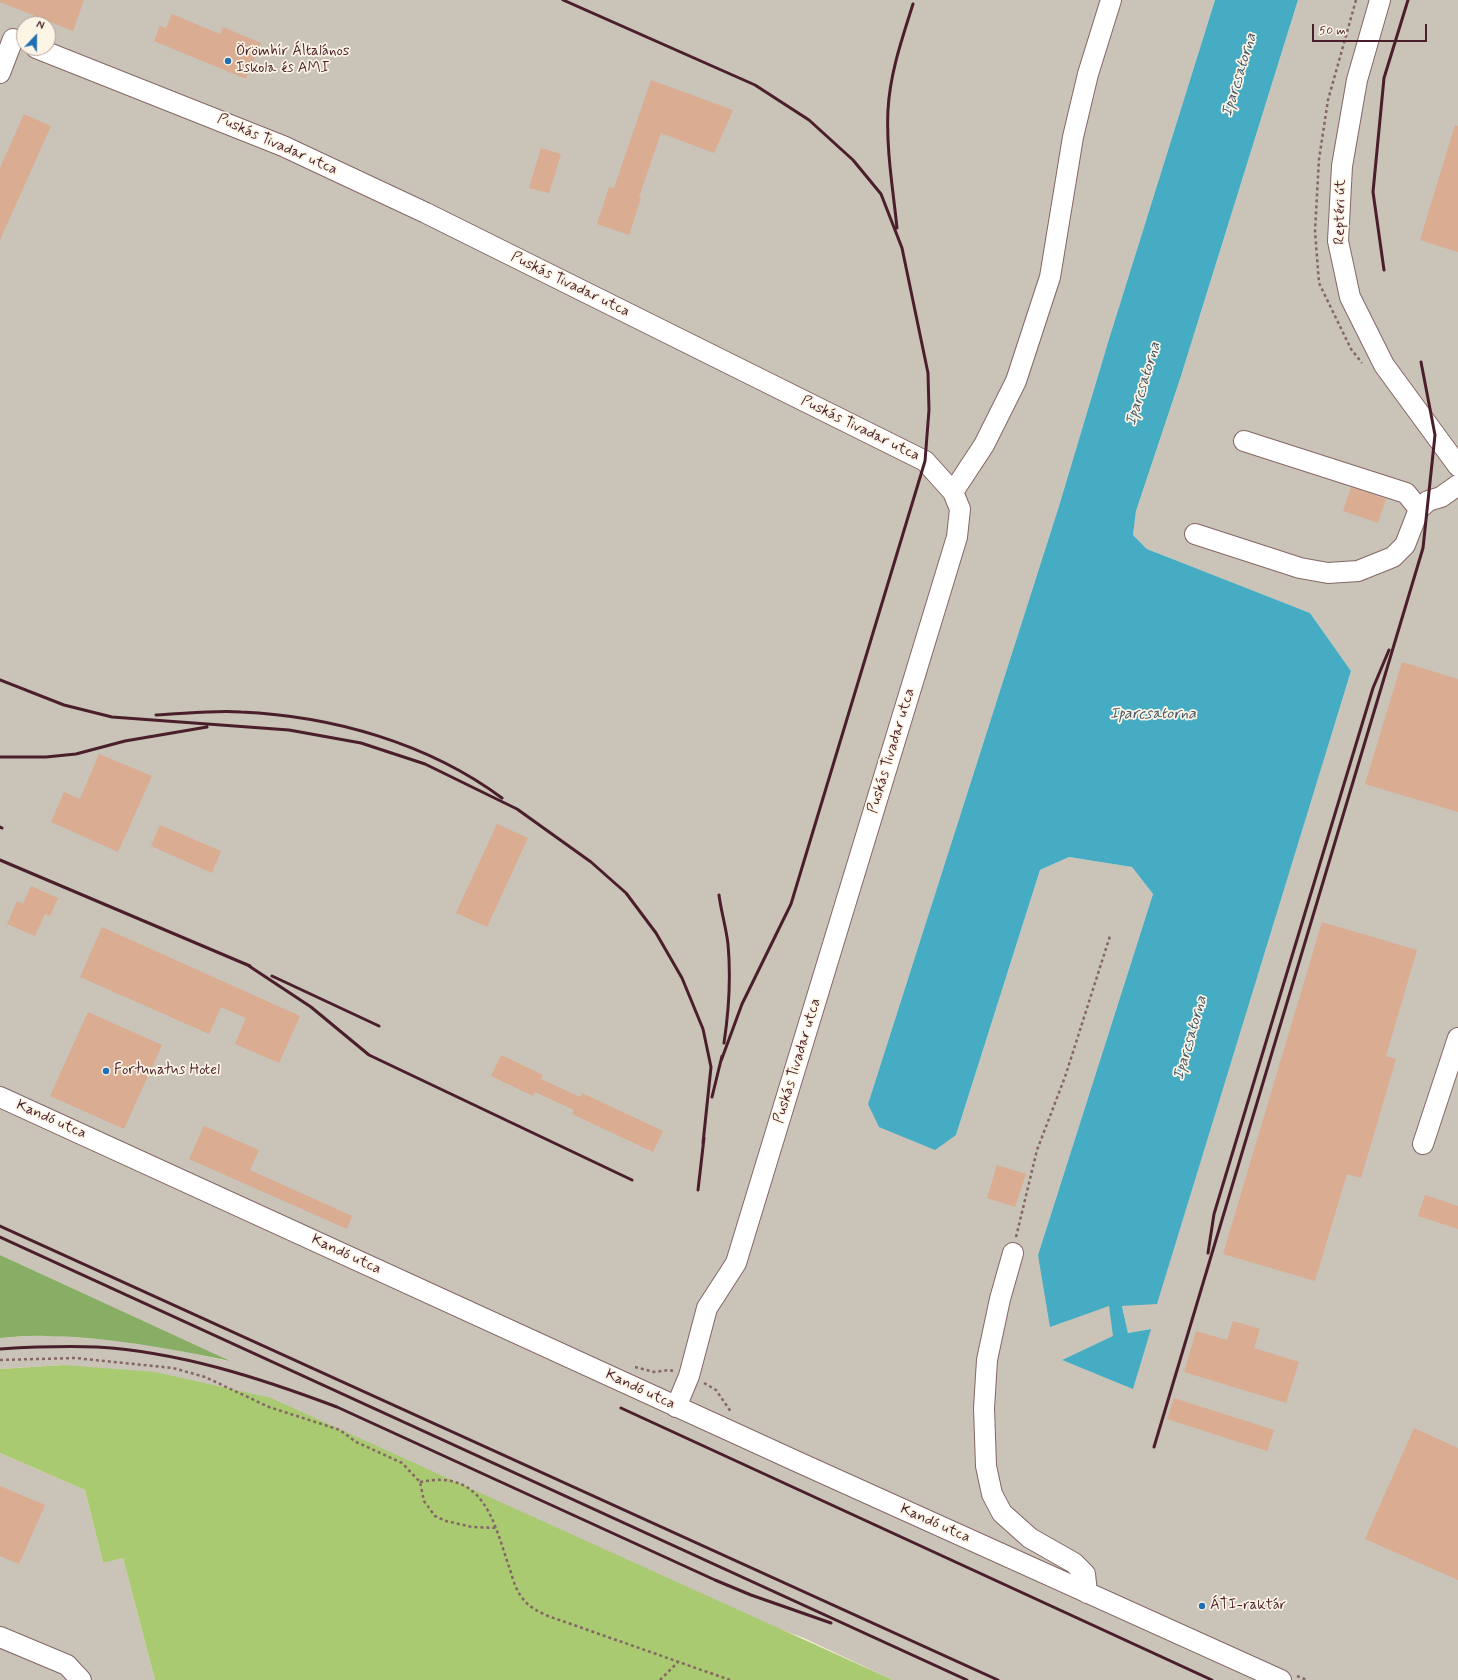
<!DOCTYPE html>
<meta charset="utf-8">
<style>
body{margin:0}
#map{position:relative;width:1458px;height:1680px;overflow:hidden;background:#f2ebd2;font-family:Mynerve,sans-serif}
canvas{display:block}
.north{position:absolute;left:16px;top:16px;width:40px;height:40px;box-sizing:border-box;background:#fcf5e5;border:1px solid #b59f9b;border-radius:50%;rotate:22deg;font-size:11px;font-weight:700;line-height:16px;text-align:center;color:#4a1f2b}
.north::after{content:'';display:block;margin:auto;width:14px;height:18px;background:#1f6fb2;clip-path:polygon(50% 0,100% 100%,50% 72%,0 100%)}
.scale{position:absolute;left:1312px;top:24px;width:115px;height:18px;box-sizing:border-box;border:2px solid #4a1f2b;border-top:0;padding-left:5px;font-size:12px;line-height:14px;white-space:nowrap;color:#4a1f2b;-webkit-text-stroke:3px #fcf5e5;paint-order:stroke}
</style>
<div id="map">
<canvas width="1458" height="1680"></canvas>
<div class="north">N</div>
<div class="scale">50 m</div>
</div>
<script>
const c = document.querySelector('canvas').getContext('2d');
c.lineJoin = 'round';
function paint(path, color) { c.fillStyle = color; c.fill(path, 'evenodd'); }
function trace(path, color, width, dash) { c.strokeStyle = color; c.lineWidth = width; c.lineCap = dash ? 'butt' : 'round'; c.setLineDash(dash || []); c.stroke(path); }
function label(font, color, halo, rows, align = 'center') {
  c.font = font + ' Mynerve,sans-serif'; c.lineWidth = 3.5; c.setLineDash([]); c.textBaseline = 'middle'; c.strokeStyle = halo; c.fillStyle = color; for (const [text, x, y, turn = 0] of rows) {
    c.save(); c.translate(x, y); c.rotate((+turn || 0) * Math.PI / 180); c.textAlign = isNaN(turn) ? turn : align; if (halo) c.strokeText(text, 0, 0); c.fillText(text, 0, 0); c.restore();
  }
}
paint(new Path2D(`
 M0 0H1215L1109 339 1059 506 868 1104 956 1135 1040 870 1069 857 1132 867 1153 894 1038 1255 1092 1311 1109 1306 1114 1336 1062 1360 1133 1388 1150 1329 1128 1333 1122 1305 1157 1303 1351 671 1310 613 1147 549 1133 535 1136 511 1181 376 1298 0H1458V1680H893L804 1638 64 1365 0 1369V1338L45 1335 122 1341 169 1348 227 1361 0 1255ZM24 24H48V48H24Z
 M0 1453 85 1490 103 1563 123 1558 155 1680H0Z`), '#cac3b8');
paint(new Path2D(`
 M64 1365 155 1372 271 1398 893 1680H155L123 1558 103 1563 85 1490 0 1453V1369Z`), '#aaca72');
paint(new Path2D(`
 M0 1255 230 1361C169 1348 108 1337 46 1336 31 1335 15 1337 0 1338Z`), '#87ae64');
paint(new Path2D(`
 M1215 0H1298L1181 376 1136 511 1133 535 1147 549 1310 613 1351 671 1157 1304 1122 1306 1128 1333 1151 1329 1133 1389 1062 1360 1113 1336 1109 1306 1050 1327 1038 1255 1153 894 1132 867 1069 857 1040 870 956 1135 935 1150 879 1127 868 1104 1059 506 1109 339Z`), '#45acc4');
paint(new Path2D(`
 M0 0H84L73 31 0 2Z
 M172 14 220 34 223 27 261 43 246 79 154 41 160 26 166 28Z
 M651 80 733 110 714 153 661 133 639 197 641 198 629 235 597 224 609 187 614 188Z
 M24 114 51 126 0 240V168Z
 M1455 125 1458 126V252L1420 240Z
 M541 148 561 154 549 193 529 188Z
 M1351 487 1386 499 1378 523 1343 511Z
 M1402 662 1458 679V812L1365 784Z
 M99 754 152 776 118 852 51 822 64 792 80 799Z
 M497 824 528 838 487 927 456 913Z
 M160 825 221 851 212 873 151 846Z
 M31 886 58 898 50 916 45 914 35 936 7 924 17 901 23 904Z
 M1322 922 1417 950 1386 1056 1396 1059 1361 1178 1347 1174 1315 1281 1223 1254Z
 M102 927 300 1016 279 1063 235 1044 246 1018 221 1007 209 1034 80 977Z
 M88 1012 162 1045 124 1129 50 1096Z
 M501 1055 543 1075 541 1079 580 1097 582 1093 663 1131 653 1152 572 1114 574 1110 535 1092 533 1096 491 1076Z
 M204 1126 259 1150 250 1170 352 1216 347 1229 189 1159Z
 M997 1165 1026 1174 1015 1207 987 1198Z
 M1425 1195 1458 1206V1229L1418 1216Z
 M1233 1321 1260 1329 1254 1348 1299 1362 1286 1403 1184 1372 1196 1331 1227 1340Z
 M1174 1398 1274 1430 1267 1451 1167 1419Z
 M1414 1428 1458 1448V1580L1365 1539Z
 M0 1486 45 1505 19 1564 0 1556Z`), '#daac92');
const minor = new Path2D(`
 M1380 0 1357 80 1342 166 1338 241 1350 297 1384 365 1458 466
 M36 48 283 146 426 213 925 461 953 492 960 509 957 537 736 1263 707 1308 689 1376 676 1407
 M0 73 13 39
 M1244 441 1406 493 1419 509
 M953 492 984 445 1016 381 1050 277 1073 137 1088 74 1111 0
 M1195 534 1300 568 1328 573 1358 571 1393 557 1405 545 1419 509 1428 501 1441 497 1458 485
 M0 1097 798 1462 1281 1680
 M1423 1144 1458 1038
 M1013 1253 1000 1299 987 1360 984 1408 986 1466 992 1494 1002 1513 1030 1538 1074 1563 1085 1574 1087 1593
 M0 1637 67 1665 81 1680`);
trace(minor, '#856665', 22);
trace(new Path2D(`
 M1356 0 1328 100 1319 159 1315 231 1319 283 1351 349 1362 363
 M1016 1237 1037 1150 1065 1077 1110 936
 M0 1360 75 1358 173 1368 205 1377 269 1407 340 1430 356 1442 402 1463 420 1482 424 1501 435 1516 446 1521 472 1527 497 1528
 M635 1367 654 1372 669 1370 673 1371
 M704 1383 716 1390 731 1412
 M420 1482C482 1469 493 1518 508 1564 512 1574 514 1587 521 1596 527 1606 537 1611 548 1616L730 1680
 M1297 1676 1307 1680
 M660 1680 678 1662`), '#856665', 2.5, [3, 3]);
trace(minor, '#fff', 20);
trace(new Path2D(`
 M563 0 755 85 809 120 853 160 881 194 902 248 928 373 929 410 925 461 791 904 742 1004 721 1061
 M897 228C893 189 886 149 888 110 890 73 902 39 913 4
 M1384 270 1373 192 1384 78 1408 0
 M0 680 64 705 112 717 289 730 361 743 425 764 517 809 591 862 626 893 656 933 682 978 703 1029 711 1067 703 1143
 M156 715C184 714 213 710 241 712 332 716 428 743 502 798
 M0 757H46L76 754 125 741 207 727
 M0 827 2 828
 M0 860 250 966
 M719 895C721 911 726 927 728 944 731 977 729 1010 724 1043
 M246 964 311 1007 369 1055 632 1180
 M272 976 379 1026
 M712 1097 722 1056
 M698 1190 704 1138
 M0 1226 998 1680
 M0 1237 967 1680
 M1208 1253 1214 1214 1373 688 1389 650
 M0 1349C32 1347 64 1346 97 1347 180 1352 260 1378 337 1407L715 1580 751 1595 831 1623
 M621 1408 1212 1680
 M1154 1447 1423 548 1435 435 1421 362`), '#4a1f2b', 3);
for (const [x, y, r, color] of [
 [228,61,4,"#1f6fb2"],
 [106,1071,4,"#1f6fb2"],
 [1202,1606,4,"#1f6fb2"]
]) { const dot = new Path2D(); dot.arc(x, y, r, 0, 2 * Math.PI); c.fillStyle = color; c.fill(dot); trace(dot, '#fcf5e5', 1.5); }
label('15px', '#4a1f2b', '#fcf5e5', [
 ["Örömhír Általános",236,52],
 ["Iskola és AMI",236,69],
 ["Fortunatus Hotel",114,1071],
 ["ÁTI-raktár",1210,1606]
], 'left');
label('15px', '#4a1f2b', '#fcf5e5', [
 ["Puskás Tivadar utca",277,145,24],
 ["Reptéri út",1341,212,-89],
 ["Puskás Tivadar utca",570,285,26],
 ["Puskás Tivadar utca",860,429,26],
 ["Puskás Tivadar utca",892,751,-73],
 ["Puskás Tivadar utca",798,1061,-73],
 ["Kandó utca",51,1120,24],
 ["Kandó utca",346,1255,25],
 ["Kandó utca",640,1390,25],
 ["Kandó utca",935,1524,24]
]);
label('italic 16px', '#485768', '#fcf5e5', [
 ["Iparcsatorna",1240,75,-73],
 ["Iparcsatorna",1144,384,-73],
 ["Iparcsatorna",1153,715],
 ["Iparcsatorna",1191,1038,-74]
]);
</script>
